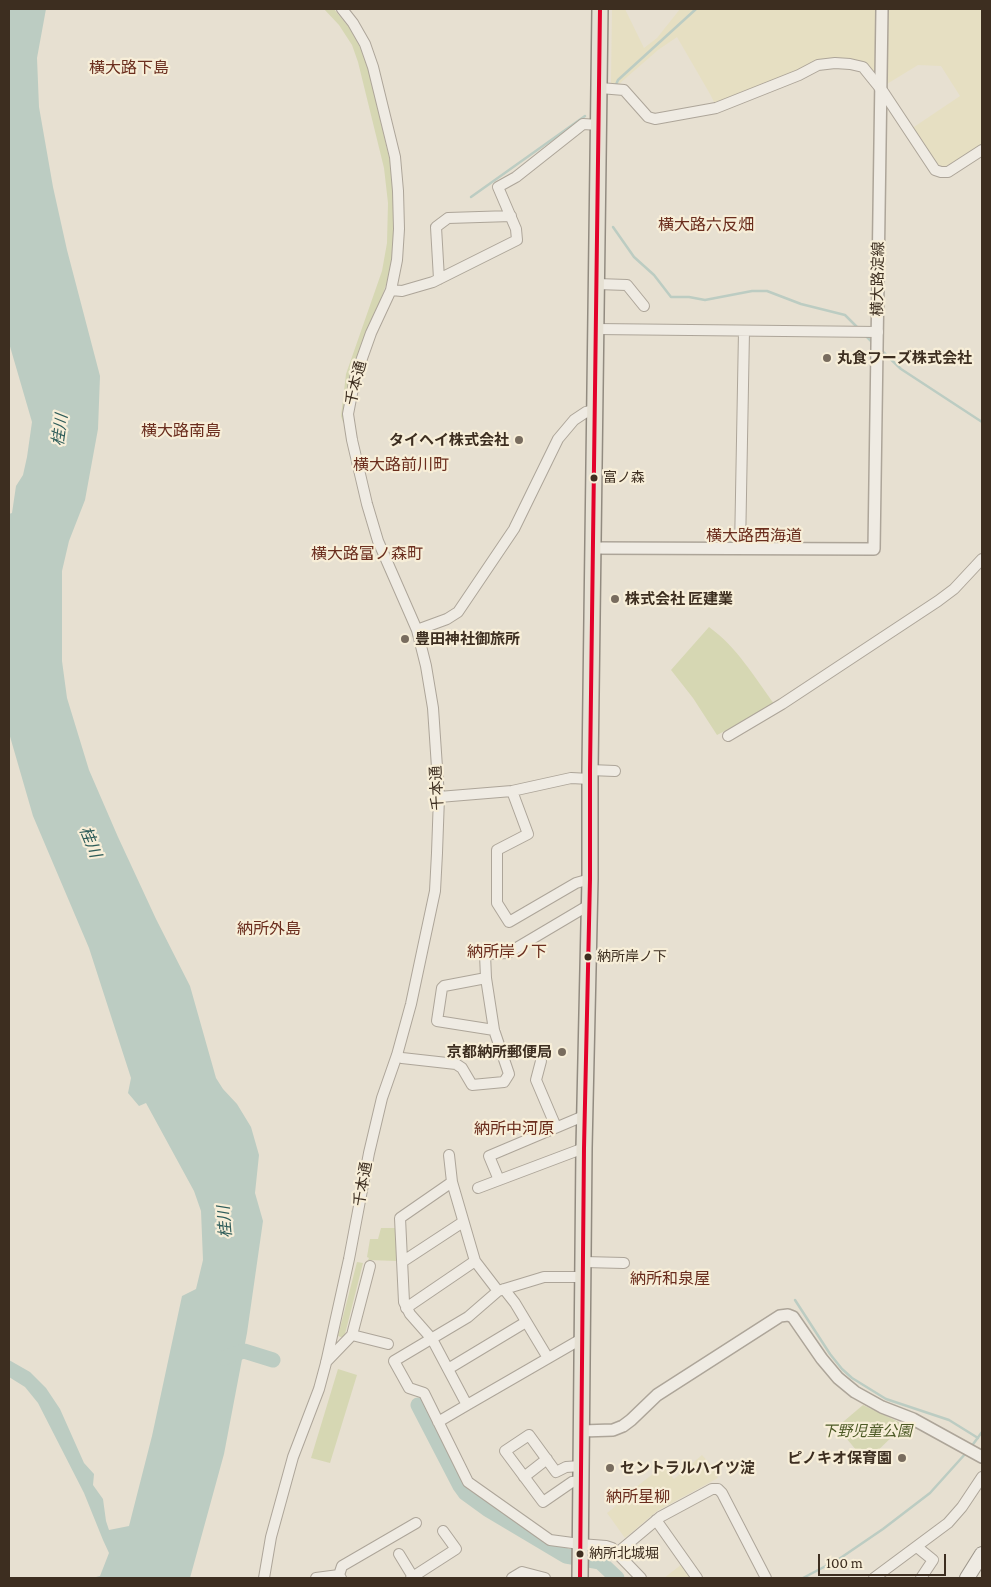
<!DOCTYPE html>
<meta charset="utf-8">
<style>
body{margin:0}
#map{position:relative;width:991px;height:1587px;overflow:hidden;background:#e7e0d1;font-family:"Crimson Pro",serif}
canvas{display:block}
.frame{position:absolute;inset:0;border:10px solid #3d2e20;pointer-events:none}
.scale{position:absolute;left:818px;top:1554px;width:128px;height:22px;box-sizing:border-box;border:2px solid #3d2e20;border-top:0;padding-left:6px;font-size:15px;line-height:18px;white-space:nowrap;color:#3d2e20;-webkit-text-stroke:4px #f7eed8;paint-order:stroke}
</style>
<div id="map">
<canvas width="991" height="1587"></canvas>
<div class="frame"></div>
<div class="scale">100 m</div>
</div>
<script>
const c = document.querySelector('canvas').getContext('2d');
c.lineJoin = 'round';
function paint(path, color) { c.fillStyle = color; c.fill(path, 'evenodd'); }
function trace(path, color, width, dash) { c.strokeStyle = color; c.lineWidth = width; c.lineCap = dash ? 'butt' : 'round'; c.setLineDash(dash || []); c.stroke(path); }
function label(font, color, halo, rows, align = 'center') {
  c.font = font + ' "Crimson Pro","Noto Sans JP",serif'; c.lineWidth = 4.5; c.setLineDash([]); c.textBaseline = 'middle'; c.strokeStyle = halo; c.fillStyle = color; for (const [text, x, y, turn = 0] of rows) {
    c.save(); c.translate(x, y); c.rotate((+turn || 0) * Math.PI / 180); c.textAlign = isNaN(turn) ? turn : align; if (halo) c.strokeText(text, 0, 0); c.fillText(text, 0, 0); c.restore();
  }
}
paint(new Path2D(`
 M612 9H625L644 48 657 38 680 9H982V149L948 170H940L911 129 960 96 941 66 918 65 882 87 865 66 845 61 715 104 710 94 677 37 658 50 619 84 611 83Z
 M702 1455 712 1466 718 1478 657 1511 625 1538 607 1513 632 1493 631 1491 663 1466 674 1479Z
 M682 1564 693 1578H664Z`), '#e6dfc2');
paint(new Path2D(`
 M324 9H334L351 30 366 59 392 170 396 203 394 263 353 376 347 427 343 422 341 416 346 374 382 271 387 243 388 203 384 168 358 62 352 45 339 25Z
 M709 627C737 647 755 678 775 705L717 735 693 698 671 670Z
 M381 1228H398L397 1261 368 1260 369 1258 367 1257 370 1239H378Z
 M357 1262 363 1263 344 1338 338 1336Z
 M338 1369 357 1375 330 1463 311 1458Z
 M863 1405 899 1422V1430L866 1462 837 1427Z`), '#d6d7b3');
paint(new Path2D(`
 M9 9H46L37 58 39 107 53 187 67 250 100 376 98 429 85 500 69 541 62 571V661L67 698 89 770 118 837 156 919 190 986 216 1078 223 1089 237 1104 251 1127 259 1155 255 1193 263 1221 247 1333 224 1454 190 1578H92L100 1576 109 1553 103 1540 84 1493 38 1403 25 1387 9 1377V1360L30 1372 46 1388 60 1409 84 1463 94 1474 93 1485 103 1499 106 1521 109 1530 129 1526 152 1436 182 1296 196 1289 203 1260 201 1211 194 1191 146 1103 139 1106 128 1093 131 1078 89 948 33 816 9 733V514L12 513 16 486 23 475 27 457 32 422 9 343Z`), '#bcccc2');
trace(new Path2D(`
 M615 87 618 80 696 9
 M471 197 585 116
 M613 227 634 257 654 275 671 297H689L705 300 752 291H767L801 304 845 315 857 327
 M865 335 873 343
 M881 350 901 369 982 422
 M795 1300 830 1354 842 1369 852 1378 886 1399 949 1420 978 1438
 M971 1447 982 1432
 M803 1578 839 1559 883 1529 930 1493 966 1453`), '#bcccc2', 2.5);
trace(new Path2D(`
 M224 1358 244 1351 273 1360
 M418 1405 460 1486 465 1493 487 1509 566 1556 600 1562 617 1578`), '#bcccc2', 15);
const minor = new Path2D(`
 M600 88 624 90 648 117 655 119 716 108 799 75 818 65 835 63 850 64 863 67 884 93 935 170 941 172H948L982 150
 M439 279 436 227 448 218 511 216
 M597 284 627 285 644 306
 M391 290 402 291 433 282 517 240 516 229 498 187 516 177 583 124 599 125
 M596 329 878 332
 M740 549 744 331
 M417 630 447 619 458 612 514 529 558 439 574 420 586 412 595 410
 M728 736 782 704 938 601 954 589 982 559
 M590 770 615 771
 M512 791 528 834 497 850V903L509 922 576 883 590 879
 M439 797 512 791 571 778 590 779
 M486 978 444 986 442 988 437 1021 494 1030
 M397 1055 402 1058 456 1064 462 1068 472 1085 504 1082 509 1074 494 1030 486 978 485 954 508 953 589 905
 M541 1061 536 1080 556 1127
 M449 1155 452 1182
 M499 1180 489 1156 586 1115
 M478 1188 584 1148
 M402 1262 463 1222
 M584 1262 624 1263
 M584 1277H544L498 1291 468 1317 394 1361 409 1388 424 1393 468 1482 550 1540 580 1544 606 1546 612 1548 641 1578
 M504 1289 515 1303 548 1358
 M498 1291 475 1261 452 1182 400 1218 404 1302 410 1314 432 1339 467 1405 583 1338
 M406 1308 475 1261
 M352 1335 388 1344
 M326 1362 352 1335 370 1266
 M448 1369 526 1322
 M438 1422 467 1405
 M581 1466 566 1467 556 1472 529 1435 505 1451 543 1502 572 1482 581 1481
 M524 1477 547 1459
 M656 1520 697 1578
 M917 1547 933 1560 921 1578
 M617 1553 660 1517 712 1489H718L722 1493 766 1578
 M399 1554 413 1577
 M339 1575 342 1566 416 1523
 M264 1578 271 1537 293 1457 319 1389 326 1363 349 1259 369 1153 382 1098 397 1055 411 1004 422 952 435 891 437 853 439 797 433 708 426 666 417 630 378 541 367 504 352 440 348 414 355 378 371 333 391 290 397 260 399 229 398 191 395 157 373 67 365 44 353 23 342 9
 M316 1578 339 1575 341 1578
 M411 1578 456 1549 443 1531
 M512 1578 522 1572 545 1578
 M874 1578 948 1523 962 1507 982 1477`);
const tertiary = new Path2D(`
 M593 548 874 549 882 9
 M582 1431 613 1430 623 1426 631 1420 657 1395 780 1316 788 1315 793 1317 822 1359 838 1378 855 1392 882 1407 913 1419 982 1457`);
const secondary = new Path2D(`
 M967 1578 982 1554`);
const primary = new Path2D(`
 M580 1578 584 1148 590 879V770L600 9`);
trace(minor, '#ada599', 12);
trace(tertiary, '#ada599', 14);
trace(secondary, '#9c958a', 16);
trace(primary, '#928b80', 18);
trace(minor, '#efebe3', 10);
trace(tertiary, '#efebe3', 11);
trace(secondary, '#efebe3', 14);
trace(primary, '#e6e1d4', 15);
trace(new Path2D(`
 M580 1578 584 1148 590 879V770L600 9`), '#e4002b', 4);
for (const [x, y, r, color] of [
 [827,358,5,"#786c5e"],
 [519,440,5,"#786c5e"],
 [594,478,4.5,"#3d2e20"],
 [615,599,5,"#786c5e"],
 [405,639,5,"#786c5e"],
 [588,957,4.5,"#3d2e20"],
 [562,1052,5,"#786c5e"],
 [902,1458,5,"#786c5e"],
 [610,1468,5,"#786c5e"],
 [580,1554,4.5,"#3d2e20"]
]) { const dot = new Path2D(); dot.arc(x, y, r, 0, 2 * Math.PI); c.fillStyle = color; c.fill(dot); trace(dot, '#f7eed8', 2); }
label('14px', '#3d2e20', '#f7eed8', [
 ["富ノ森",603,478],
 ["納所岸ノ下",597,957],
 ["納所北城堀",589,1554]
], 'left');
label('15px', '#3d2e20', '#f7eed8', [
 ["横大路淀線",878,279,-89],
 ["千本通",356,383,-76],
 ["千本通",437,788,-93],
 ["千本通",363,1184,-80]
]);
label('bold 15px', '#3d2e20', '#f7eed8', [
 ["丸食フーズ株式会社",837,358],
 ["タイヘイ株式会社",509,440,"right"],
 ["株式会社 匠建業",625,599],
 ["豊田神社御旅所",415,639],
 ["京都納所郵便局",552,1052,"right"],
 ["ピノキオ保育園",892,1458,"right"],
 ["セントラルハイツ淀",620,1468]
], 'left');
label('italic 15px', '#4d5a26', '#f7eed8', [
 ["下野児童公園",867,1431]
]);
label('16px', '#6b2e1e', '#f7eed8', [
 ["横大路下島",129,68],
 ["横大路六反畑",706,225],
 ["横大路南島",181,431],
 ["横大路前川町",401,465],
 ["横大路西海道",754,536],
 ["横大路富ノ森町",367,554],
 ["納所外島",269,929],
 ["納所岸ノ下",507,952],
 ["納所中河原",514,1129],
 ["納所和泉屋",670,1279],
 ["納所星柳",638,1497]
]);
label('italic 16px', '#2f5d5a', '#f7eed8', [
 ["桂川",60,430,-82],
 ["桂川",90,842,68],
 ["桂川",225,1222,-95]
]);
</script>
